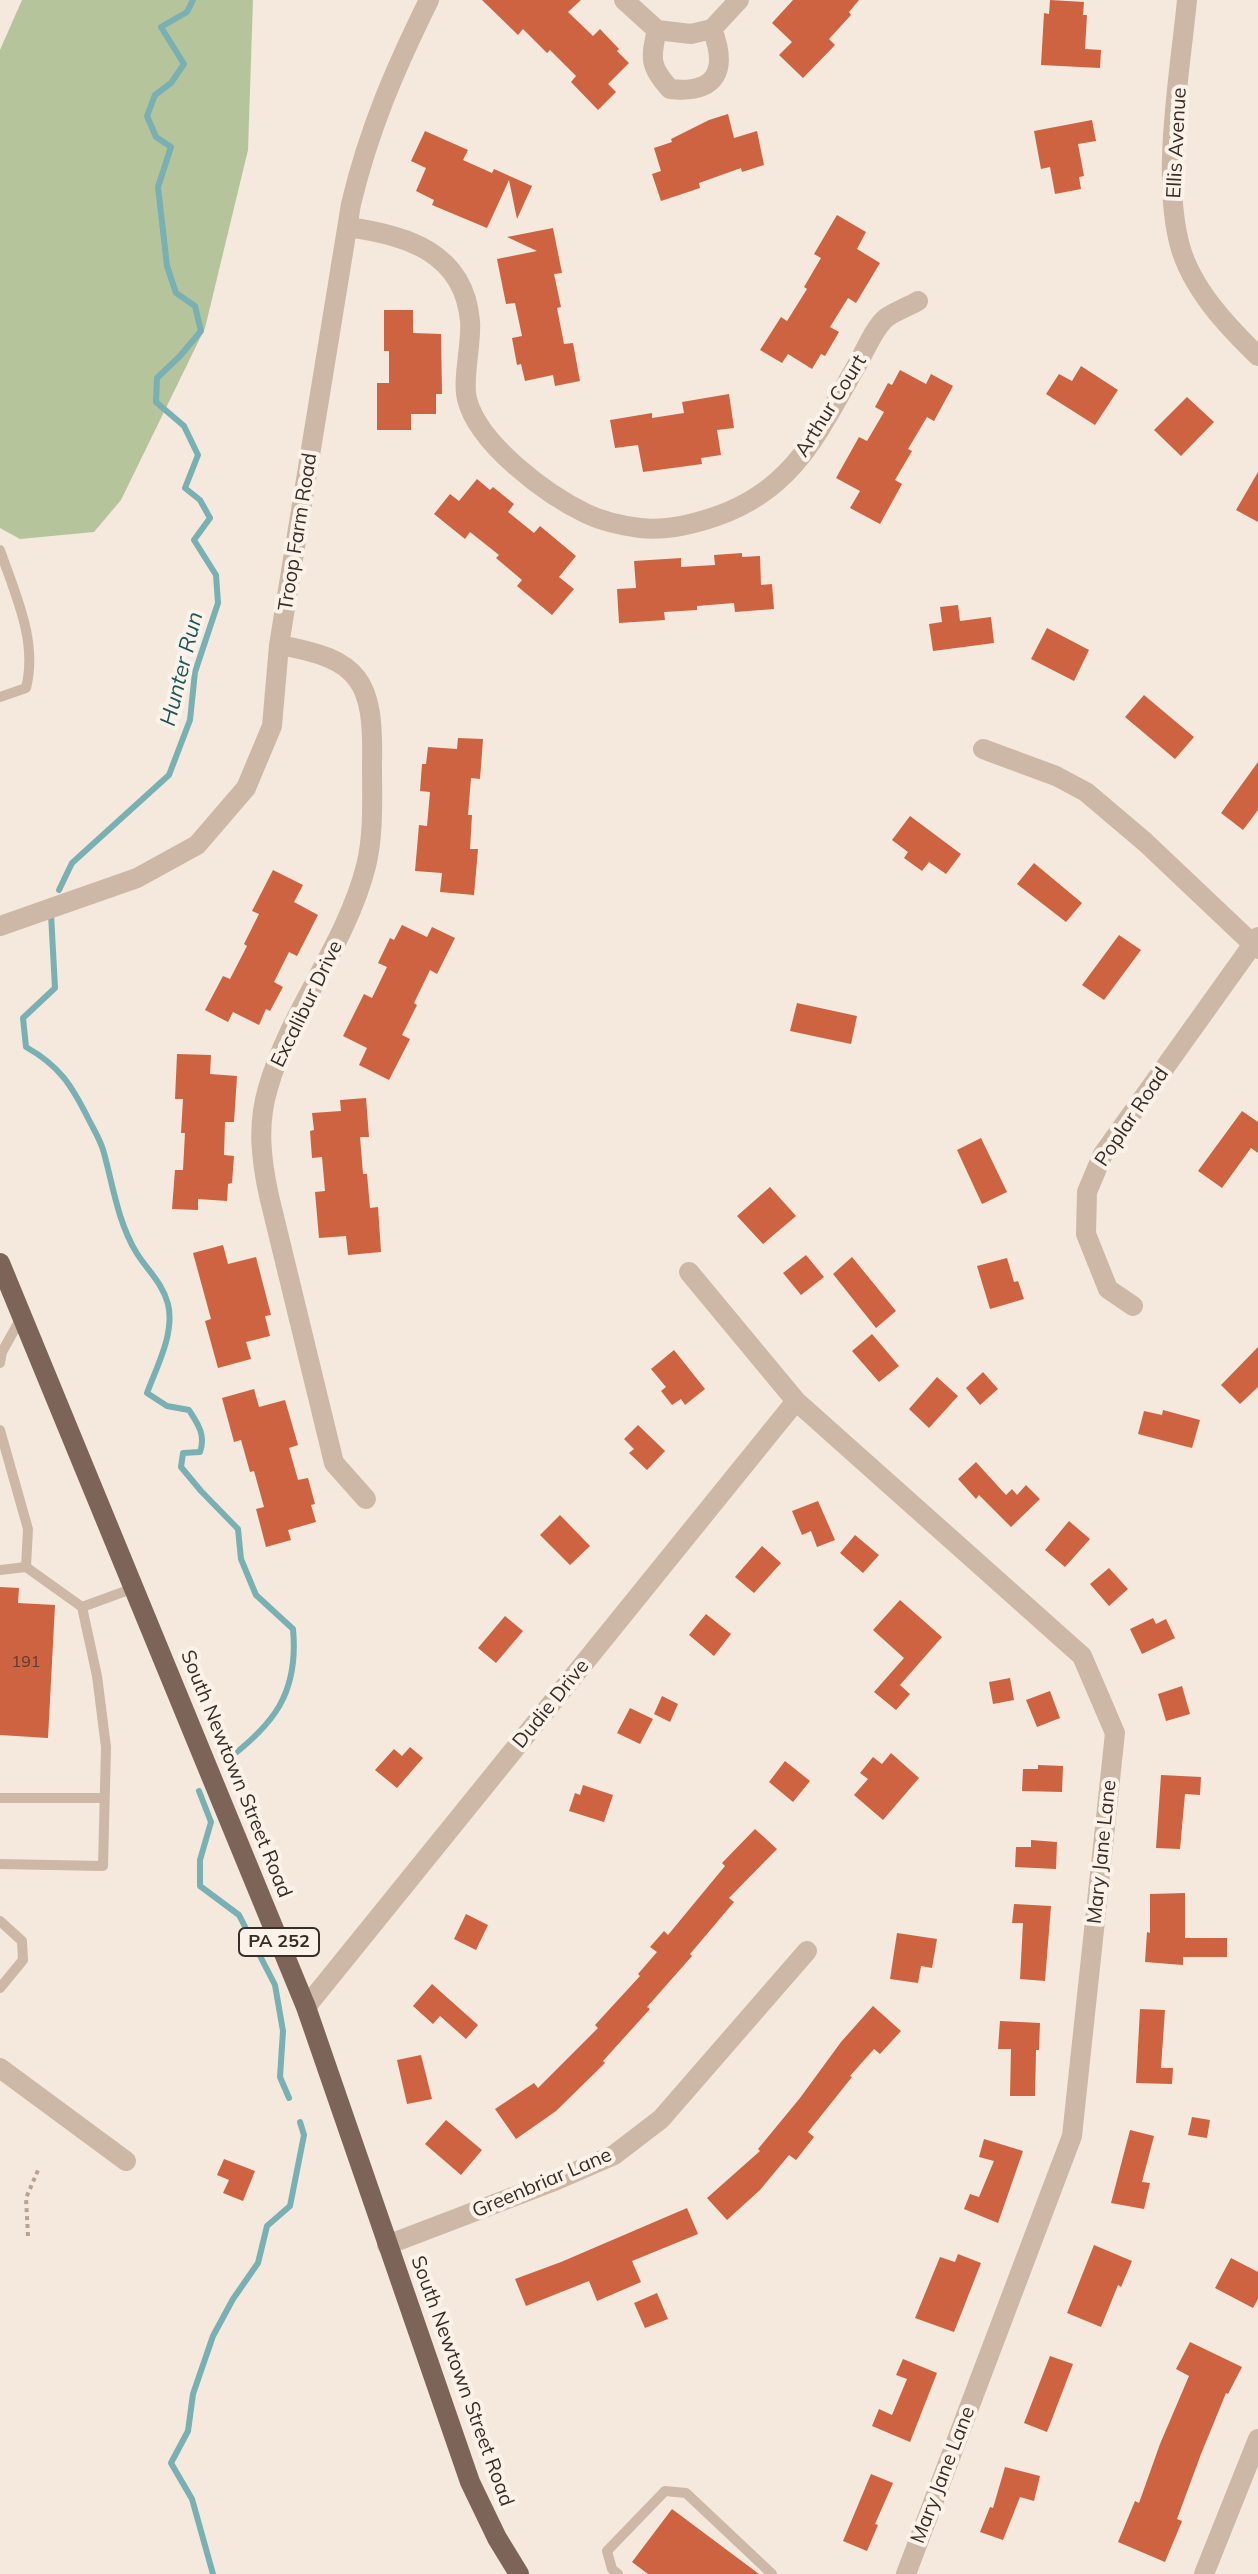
<!DOCTYPE html>
<style>
body{margin:0}
canvas{display:block;background:#f4e9dc}
</style>
<canvas width="1258" height="2574"></canvas>
<script>
const c = document.querySelector('canvas').getContext('2d');
c.lineJoin = 'round';
function paint(path, color) { c.fillStyle = color; c.fill(path, 'evenodd'); }
function trace(path, color, width, dash) { c.strokeStyle = color; c.lineWidth = width; c.lineCap = dash ? 'butt' : 'round'; c.setLineDash(dash || []); c.stroke(path); }
function label(font, color, halo, rows, align = 'center') {
  c.font = font + ' Mulish,sans-serif'; c.lineWidth = 8; c.setLineDash([]); c.textBaseline = 'middle'; c.strokeStyle = halo; c.fillStyle = color; for (const [text, x, y, turn = 0] of rows) {
    c.save(); c.translate(x, y); c.rotate((+turn || 0) * Math.PI / 180); c.textAlign = isNaN(turn) ? turn : align; if (halo) c.strokeText(text, 0, 0); c.fillText(text, 0, 0); c.restore();
  }
}
paint(new Path2D(`
 M22 0H253L248 150 205 328 121 500 94 532 20 539 0 528V50Z`), '#b6c49b');
trace(new Path2D(`
 M59 890 72 863 169 775 190 720 195 672 218 603 216 575 194 540 210 518 200 500 185 488 198 455 184 426 156 402 157 378 180 356 201 331 195 306 176 293 167 266 158 187 171 147 156 137 147 116 155 95 171 83 184 64 161 27 187 12 193 0
 M51 914 55 988 23 1018 26 1047C60 1066 72 1086 89 1120 94 1130 101 1141 104 1153 113 1186 118 1222 136 1252 147 1270 162 1282 168 1304 175 1333 157 1366 147 1393L167 1406 189 1410C198 1424 206 1435 200 1452L183 1453 181 1467 201 1491 238 1529 241 1559 256 1595 293 1629C299 1693 274 1725 224 1762
 M199 1791 211 1822 200 1860V1886L239 1915 275 1985 283 2031 280 2077 289 2098
 M213 2574 192 2499 171 2463 188 2431 193 2394 213 2336 233 2299 258 2263 267 2226 290 2206 304 2135 300 2122`), '#79b0b3', 6);
paint(new Path2D(`
 M482 0H581L568 12 593 36 600 29 619 49 617 51 629 63 608 84 616 92 598 110 571 82 576 76 550 50 547 53 523 29 518 35Z
 M793 0H859L849 12 851 15 829 39 835 45 803 78 779 55 792 42 772 23Z
 M1050 0 1084 2 1083 15H1087L1085 49 1101 50 1100 68 1041 65 1044 13 1049 14Z
 M728 114 734 138 757 131 764 165 742 172 741 168 699 183 700 188 661 201 652 174 661 171 654 148 672 142 671 139 709 120Z
 M1092 120 1096 141 1078 144 1084 176 1079 177 1081 189 1055 194 1050 167 1041 169 1034 131Z
 M425 131 468 150 463 160 492 173 494 169 532 186 517 219 509 180 487 228 432 205 434 200 416 191 426 168 411 161Z
 M837 215 866 232 857 249 880 263 856 303 848 298 830 327 839 332 825 356 821 354 812 369 788 354 782 363 760 350 781 317 787 321 807 289 804 287 821 258 814 254Z
 M553 228 562 273 554 274 561 307 557 308 564 344 573 343 580 381 555 386 553 375 525 381 521 364 517 365 512 338 522 336 515 303 506 304 497 259 537 251 507 237Z
 M384 310H413V333L441 334 442 394H436V414H411V430H377V383H389V351H384Z
 M1081 366 1118 390 1095 425 1046 394 1059 374 1072 381Z
 M900 370 926 384 931 374 953 386 934 421 927 417 908 449 912 451 895 480 902 484 880 524 850 508 860 491 836 478 859 437 867 441 884 412 875 407 888 383 892 385Z
 M729 394 734 428 717 430 721 455 701 458 702 464 643 472 638 445 615 448 610 420 652 413V418L684 413 682 402Z
 M1187 397 1214 422 1181 456 1154 430Z
 M1258 472V522L1236 510Z
 M477 479 490 490 493 487 514 504 508 512 534 533 540 526 576 556 559 577 574 589 552 615 517 586 522 580 496 558 499 555 470 532 465 539 434 514 450 494 459 501Z
 M742 553V557L760 556 761 585 772 584 774 609 735 612 734 603 697 606V610L664 612 665 620 619 623 617 589 636 588 634 561 681 558V567L715 565 714 555Z
 M958 605 960 621 991 617 994 643 933 651 929 624 942 622 940 607Z
 M1047 628 1089 650 1074 681 1031 659Z
 M1144 695 1194 737 1175 759 1125 717Z
 M458 738 483 739 480 779 471 778 468 815H472L470 849H478L474 895 440 892 442 873 415 871 419 825 427 826 430 792 420 791 422 764H426L428 747 457 749Z
 M1258 762V810L1243 830 1221 813Z
 M910 816 961 854 946 874 929 862 922 871 904 858 908 852 892 840Z
 M1034 863 1082 903 1066 922 1017 884Z
 M273 870 303 885 294 902 318 915 297 956 289 952 274 982 283 987 270 1011 266 1009 259 1025 233 1012 228 1022 205 1010 223 976 230 979 247 946 244 944 259 914 252 911Z
 M402 925 427 937 432 927 455 938 437 974 430 970 414 1003 417 1005 402 1035 410 1039 389 1080 359 1065 367 1048 343 1036 364 994 372 998 387 967 378 963 390 938 394 940Z
 M1119 935 1141 950 1104 1000 1082 985Z
 M797 1003 857 1016 851 1044 790 1031Z
 M177 1054 211 1055 210 1074 237 1076 234 1122H225L224 1155 234 1156 232 1183 228 1184 227 1201 198 1199V1210L172 1209 175 1170H183L185 1133H181L183 1099H175Z
 M366 1098 369 1137H360L363 1174H367L370 1208 378 1207 381 1252 348 1255 346 1236 319 1238 315 1192 325 1191 322 1157 312 1158 310 1131 314 1130 312 1113 341 1111 340 1100Z
 M1242 1111 1258 1122V1153L1251 1148 1222 1188 1198 1171Z
 M981 1138 1007 1192 982 1204 957 1150Z
 M770 1187 796 1216 763 1244 737 1216Z
 M223 1245 228 1264 256 1257 271 1315 265 1316 270 1336 246 1342 251 1359 218 1368 205 1321 211 1319 193 1253Z
 M806 1255 824 1277 801 1295 783 1273Z
 M852 1257 896 1311 876 1328 833 1274Z
 M1007 1258 1014 1282 1018 1281 1024 1299 990 1309 977 1266Z
 M872 1334 899 1366 879 1382 852 1351Z
 M1258 1347V1387L1240 1404 1221 1385Z
 M674 1350 705 1389 685 1405 681 1399 672 1405 661 1391 666 1387 651 1369Z
 M983 1372 998 1389 980 1405 966 1388Z
 M937 1377 958 1396 929 1428 909 1409Z
 M254 1389 259 1407 285 1400 298 1445 289 1448 298 1480 308 1478 315 1504 311 1505 316 1522 288 1530 291 1540 266 1547 256 1509 264 1507 254 1471 250 1472 241 1440 234 1442 222 1398Z
 M1163 1410 1200 1420 1192 1448 1138 1434 1144 1411 1162 1415Z
 M638 1425 665 1451 647 1470 629 1453 634 1449 624 1439Z
 M976 1462 1006 1495 1012 1489 1017 1495 1026 1485 1040 1499 1011 1527 979 1495 976 1499 958 1479Z
 M818 1501 835 1540 817 1547 811 1531 802 1535 792 1511Z
 M560 1515 590 1546 570 1565 540 1535Z
 M1069 1521 1090 1539 1065 1567 1045 1550Z
 M855 1535 879 1555 863 1573 840 1553Z
 M762 1546 781 1563 754 1593 735 1577Z
 M1109 1568 1128 1589 1109 1606 1090 1584Z
 M0 1587 19 1588 18 1603 55 1605 48 1738 0 1735Z
 M900 1600 942 1637 900 1685 910 1694 896 1710 874 1692 904 1658 873 1630Z
 M706 1614 731 1634 714 1656 689 1635Z
 M505 1616 523 1631 496 1663 478 1648Z
 M1153 1618 1156 1624 1166 1619 1175 1638 1142 1654 1130 1629Z
 M1010 1678 1014 1700 993 1704 989 1682Z
 M1182 1686 1190 1714 1166 1721 1158 1694Z
 M1050 1691 1060 1718 1037 1727 1026 1700Z
 M662 1696 678 1704 670 1722 654 1714Z
 M630 1708 653 1719 640 1744 617 1733Z
 M410 1747 423 1758 397 1788 375 1770 394 1749 402 1756Z
 M891 1753 919 1778 883 1820 854 1795 868 1779 860 1773 873 1757 882 1764Z
 M785 1761 810 1781 793 1802 769 1782Z
 M1038 1765 1063 1766 1062 1792 1022 1791 1023 1769H1038Z
 M1161 1775 1201 1777 1200 1795 1185 1794 1180 1849 1156 1848Z
 M583 1785 613 1795 604 1822 569 1811 575 1793 580 1795Z
 M755 1829 777 1849 729 1898 734 1902 690 1954 692 1956 647 2007 650 2009 603 2061 605 2063 556 2111 516 2139 495 2109 534 2083 538 2088 598 2028 595 2025 640 1976 638 1974 657 1952 650 1947 664 1931 668 1935 725 1866 722 1863Z
 M1031 1840 1057 1842 1056 1869 1015 1867 1016 1847H1031Z
 M1185 1893V1938H1227V1957H1183V1965L1145 1962 1147 1932 1150 1933V1894Z
 M1014 1904 1051 1906 1045 1981 1020 1979 1023 1923H1012Z
 M466 1914 488 1925 476 1950 454 1939Z
 M897 1933 937 1939 932 1968 921 1966 918 1983 890 1979Z
 M432 1984 478 2025 466 2039 440 2016 433 2024 413 2006Z
 M873 2006 901 2031 880 2054 874 2049 850 2076 852 2077 808 2132 814 2137 796 2160 789 2155 760 2190 727 2220 707 2198 760 2151 758 2149 800 2098 841 2042Z
 M1140 2009 1165 2010 1161 2068H1173L1172 2084 1136 2083Z
 M1000 2021 1040 2023 1039 2050H1036L1035 2096H1010L1011 2049H998Z
 M421 2055 432 2099 407 2104 397 2060Z
 M1192 2117 1210 2120 1207 2138 1188 2135Z
 M446 2120 482 2150 461 2175 425 2144Z
 M1130 2130 1154 2136 1142 2182 1150 2183 1144 2209 1111 2203Z
 M984 2139 1023 2151 998 2223 964 2209 970 2194 979 2197 994 2161 979 2157Z
 M224 2159 255 2171 243 2201 223 2193 229 2180 217 2175Z
 M687 2208 698 2234 632 2261 641 2282 597 2301 589 2281 526 2306 515 2279 561 2262Z
 M1094 2245 1132 2261 1121 2287 1118 2285 1101 2327 1067 2313Z
 M958 2254 981 2263 954 2332 915 2318 940 2257 955 2262Z
 M1231 2258 1258 2272V2299L1253 2308 1215 2288Z
 M657 2293 668 2319 645 2328 634 2303Z
 M1190 2342 1242 2367 1228 2394 1226 2393 1201 2454 1177 2519 1182 2521 1165 2562 1118 2542 1135 2501 1139 2503 1160 2444 1189 2376 1176 2369Z
 M1050 2356 1073 2364 1047 2432 1024 2423Z
 M903 2359 937 2373 910 2442 872 2426 879 2409 892 2415 907 2379 896 2375Z
 M1005 2467 1040 2476 1034 2501 1020 2497 1003 2540 980 2532 990 2507 993 2508Z
 M871 2474 893 2483 875 2524 878 2525 867 2551 843 2541Z
 M672 2509 759 2574H648L632 2562Z`), '#cd6340');
trace(new Path2D(`
 M28 2236 26 2198 39 2168`), '#b9a291', 4, [4, 4]);
trace(new Path2D(`
 M0 550C15 594 38 641 26 688L0 697
 M0 1363 2 1352 21 1318
 M0 1430 28 1529 26 1567 0 1570
 M26 1567 82 1607 134 1588
 M0 1798H104
 M0 1864 103 1866 106 1747 97 1676 82 1607
 M0 1921 22 1941 23 1960 0 1988
 M618 2574 612 2569 607 2551 665 2491 686 2493 772 2574`), '#cdb8a7', 10);
trace(new Path2D(`
 M624 0 657 30 691 34 712 29 739 0
 M1187 0C1180 73 1161 176 1180 246 1192 289 1227 326 1258 356
 M657 30C650 59 650 67 670 89 717 94 728 70 712 29
 M348 227C406 235 464 252 470 321 472 343 462 379 467 399 478 444 547 495 587 514 602 521 624 526 640 528 665 531 694 524 717 516 795 489 819 430 857 365 865 351 874 328 886 318 895 311 908 307 918 301
 M279 645C361 659 374 681 372 764 372 797 374 834 366 866 346 945 290 1010 268 1088 257 1125 261 1159 269 1196L334 1463 366 1499
 M983 749 1056 776 1086 792 1145 842 1258 949
 M0 926 137 878 197 845 246 788 272 726 279 645 351 204C369 129 395 69 429 0
 M689 1272 796 1401 1082 1656 1115 1733 1072 2136 906 2574
 M1133 1306 1108 1289 1086 1234 1087 1192 1103 1154 1258 937
 M306 2007 796 1401
 M0 2068 126 2161
 M387 2245 552 2182 614 2155 661 2119 807 1951
 M1204 2574 1258 2439`), '#cdb8a7', 20);
trace(new Path2D(`
 M0 1263 306 2007 470 2482 497 2538 519 2574`), '#7c6458', 20);
label('16px', '#5e3a2e', null, [
 ["191",26,1662]
]);
for (const [x, y, w] of [
 [279,1942,80]
]) { const box = new Path2D(); box.roundRect(x - w / 2, y - 14, w, 28, 6); c.fillStyle = '#fbf3e9'; c.fill(box); trace(box, '#392d28', 2); }
label('bold 18px', '#392d28', null, [
 ["PA 252",279,1942]
]);
label('20px', '#392d28', '#fbf3e9', [
 ["Ellis Avenue",1177,143,-87],
 ["Arthur Court",831,406,-58],
 ["Troop Farm Road",298,532,-81],
 ["Excalibur Drive",307,1004,-64],
 ["Poplar Road",1132,1117,-56],
 ["Dudie Drive",551,1704,-51],
 ["South Newtown Street Road",236,1774,68],
 ["Mary Jane Lane",1102,1852,-84],
 ["Greenbriar Lane",542,2183,-23],
 ["South Newtown Street Road",462,2381,70],
 ["Mary Jane Lane",943,2475,-69]
]);
label('italic 22px', '#1b585d', '#fbf3e9', [
 ["Hunter Run",182,669,-76]
]);
</script>
